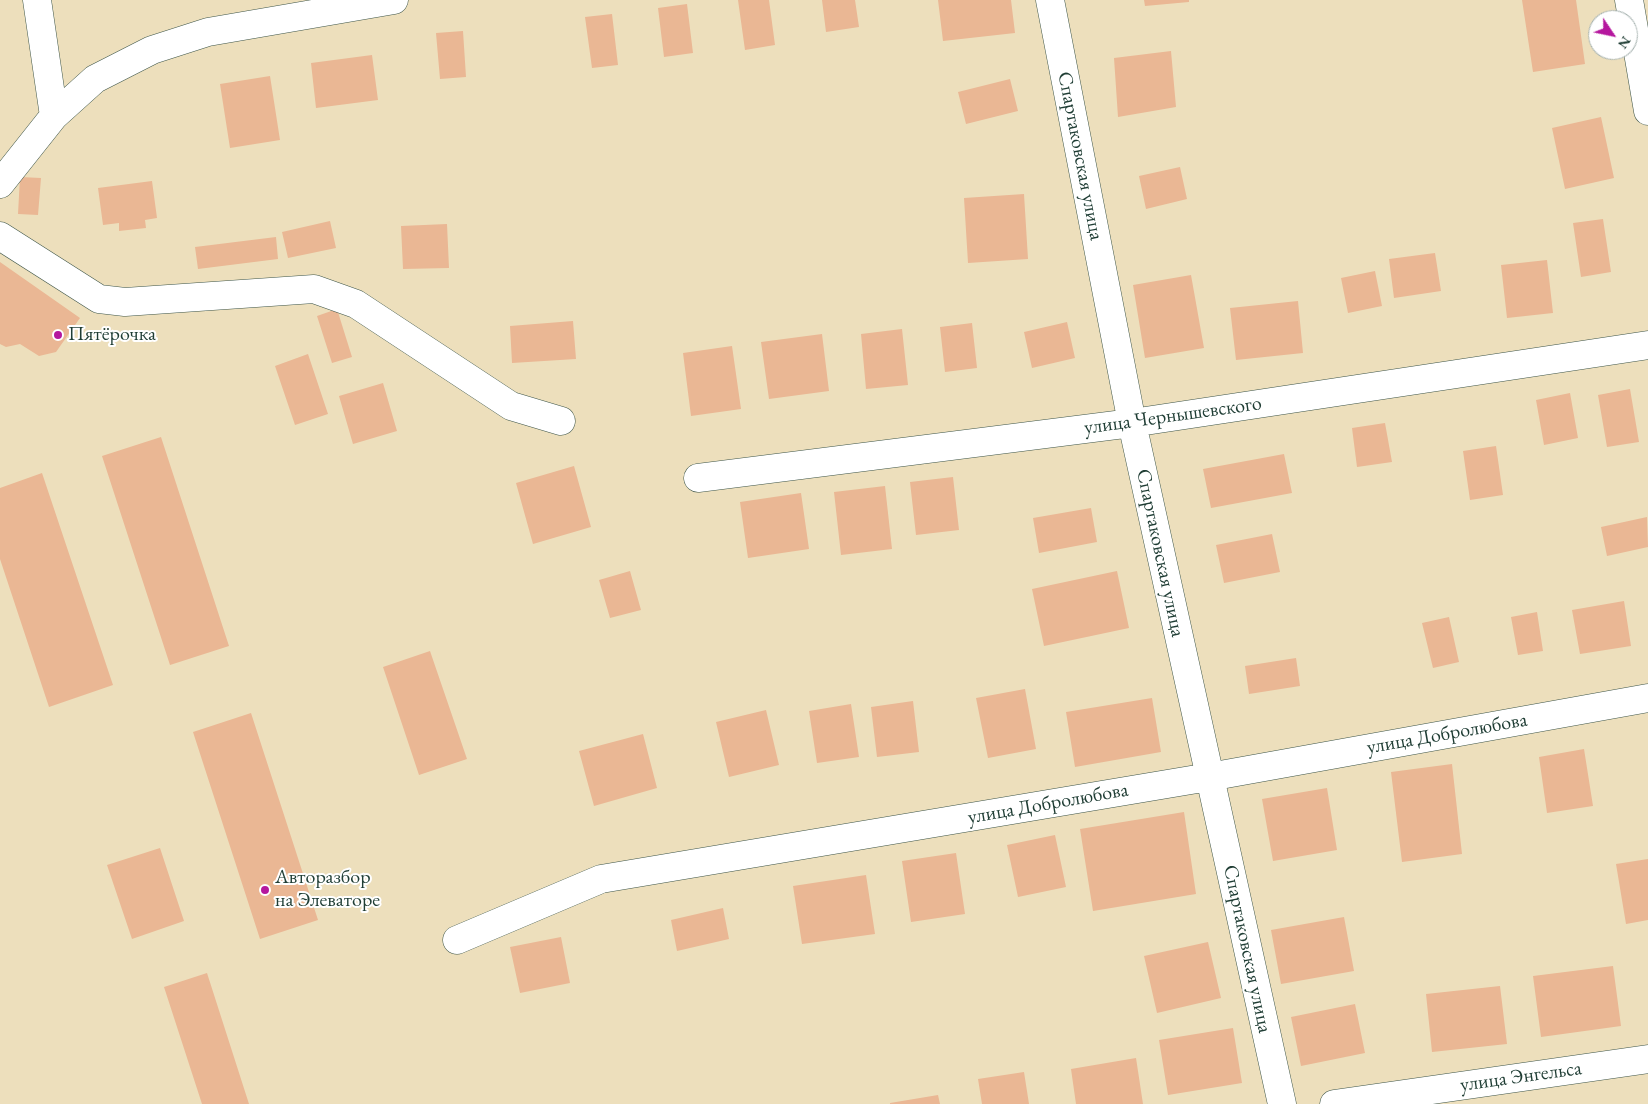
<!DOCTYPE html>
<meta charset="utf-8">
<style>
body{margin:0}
#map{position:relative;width:1648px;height:1104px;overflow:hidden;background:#eddfbc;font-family:"EB Garamond",serif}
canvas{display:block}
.north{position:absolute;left:1588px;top:10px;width:50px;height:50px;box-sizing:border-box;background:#fff;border:1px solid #a5b1ae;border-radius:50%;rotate:124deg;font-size:14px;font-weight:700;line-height:20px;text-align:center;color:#1f3d34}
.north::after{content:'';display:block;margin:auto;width:18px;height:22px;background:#b5179e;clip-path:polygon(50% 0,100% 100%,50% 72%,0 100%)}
</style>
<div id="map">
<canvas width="1648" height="1104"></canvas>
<div class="north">N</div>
</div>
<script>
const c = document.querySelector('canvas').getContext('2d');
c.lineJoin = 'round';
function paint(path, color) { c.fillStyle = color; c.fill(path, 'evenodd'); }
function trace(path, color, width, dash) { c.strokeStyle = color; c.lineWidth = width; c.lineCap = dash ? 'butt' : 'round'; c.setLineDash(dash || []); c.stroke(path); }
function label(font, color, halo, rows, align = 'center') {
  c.font = font + ' "EB Garamond",serif'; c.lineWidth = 4; c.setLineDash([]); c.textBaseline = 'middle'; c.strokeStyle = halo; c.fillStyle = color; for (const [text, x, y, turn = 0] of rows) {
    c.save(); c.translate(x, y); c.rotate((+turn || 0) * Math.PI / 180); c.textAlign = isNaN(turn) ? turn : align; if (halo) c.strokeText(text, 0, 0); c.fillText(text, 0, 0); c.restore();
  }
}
paint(new Path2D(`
 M738 0H769L775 45 745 50Z
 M822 0H855L859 27 826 32Z
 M938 0H1011L1015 33 943 41Z
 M1144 0H1189V2L1145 6Z
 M1522 0H1576L1585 64 1533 72Z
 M687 4 693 53 664 57 658 8Z
 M612 14 618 65 592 68 585 17Z
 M463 31 466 77 440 79 436 33Z
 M1171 51 1176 107 1118 117 1114 58Z
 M372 55 378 100 316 108 311 63Z
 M270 76 280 140 230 148 220 84Z
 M1010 79 1018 111 966 124 958 92Z
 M1601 117 1614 178 1565 189 1552 128Z
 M1180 167 1187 199 1146 209 1139 176Z
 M20 177 41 178 38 215 18 214Z
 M152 181 157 218 145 220 146 228 119 231V223L103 225 98 188Z
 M1024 194 1028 259 968 263 964 198Z
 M1603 219 1611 272 1581 277 1573 223Z
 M330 221 336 248 288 258 282 232Z
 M447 224 449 268 403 269 401 226Z
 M276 237 278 259 198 269 195 247Z
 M1435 253 1441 291 1394 298 1389 259Z
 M1547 260 1553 313 1507 318 1501 265Z
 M0 262 80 318 56 352 39 356 20 344 6 347 0 344Z
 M1375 271 1382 306 1348 313 1341 278Z
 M1191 275 1204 348 1145 358 1133 285Z
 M1298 301 1303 353 1236 360 1230 308Z
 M337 309 352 357 332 363 317 316Z
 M573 321 576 359 512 363 510 326Z
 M1067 322 1075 358 1032 368 1024 332Z
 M972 323 977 368 945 372 940 327Z
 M902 329 908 385 866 389 861 334Z
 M822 334 829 391 769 399 761 342Z
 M732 346 741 409 691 416 683 353Z
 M308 354 328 414 295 425 275 366Z
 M383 383 397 431 353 444 339 396Z
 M1630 389 1639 442 1607 447 1598 395Z
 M1570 393 1578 438 1544 445 1536 400Z
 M1385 423 1392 462 1357 467 1352 428Z
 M161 437 229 646 170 665 102 456Z
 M1496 446 1503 495 1470 500 1463 451Z
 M1284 454 1292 493 1211 508 1203 469Z
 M574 466 591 527 533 544 516 483Z
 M42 473 113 685 49 707 0 559V488Z
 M953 477 959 530 916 535 910 482Z
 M885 486 892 549 841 555 834 492Z
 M801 493 809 549 748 558 740 502Z
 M1091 508 1097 542 1039 553 1033 518Z
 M1647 517 1648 547 1607 556 1601 527Z
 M1272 534 1280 572 1224 583 1216 545Z
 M630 571 641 610 610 618 599 580Z
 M1117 571 1129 628 1044 646 1032 589Z
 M1624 601 1631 646 1580 654 1572 610Z
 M1537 612 1543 651 1518 655 1511 617Z
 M1449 617 1459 662 1433 668 1422 623Z
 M430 651 467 759 419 775 383 667Z
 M1296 658 1300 686 1249 694 1245 666Z
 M1025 689 1036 749 988 758 976 698Z
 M1152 698 1161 752 1075 767 1066 712Z
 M913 701 919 752 877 757 871 707Z
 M851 704 859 757 817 763 809 711Z
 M766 710 779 765 729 777 716 722Z
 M251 713 318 920 260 939 193 732Z
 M643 734 657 788 594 806 579 751Z
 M1584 749 1593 806 1547 813 1539 757Z
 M1452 764 1462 854 1402 862 1391 772Z
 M1327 788 1337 850 1273 861 1262 799Z
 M1184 812 1196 894 1093 911 1080 829Z
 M1055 835 1066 887 1018 897 1007 845Z
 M160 848 184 921 132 939 107 865Z
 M956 853 965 914 911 922 902 861Z
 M1648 859V920L1626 924 1616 864Z
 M866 875 875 934 802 944 793 886Z
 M723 908 729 939 677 951 671 920Z
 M1344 917 1354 971 1281 984 1271 930Z
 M561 937 570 983 520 993 510 947Z
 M1208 942 1221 998 1157 1013 1144 956Z
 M1613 966 1621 1026 1541 1037 1533 976Z
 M207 973 249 1104H202L164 987Z
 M1500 986 1507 1044 1432 1052 1426 994Z
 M1355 1004 1365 1053 1301 1066 1291 1017Z
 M1233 1028 1242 1083 1168 1095 1159 1040Z
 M1136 1058 1143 1104H1076L1071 1069Z
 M1024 1072 1029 1104H982L978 1079Z
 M938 1095 940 1104H890V1103Z`), '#eab794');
const minor = new Path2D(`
 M37 0 54 116
 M1050 0 1132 423 1282 1104
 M1629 0 1648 111
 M0 184 54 116 95 79 152 50 208 32 394 0
 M0 236 99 299 125 302 314 289 356 304 511 406 561 421
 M698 478 1132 423 1648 345
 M457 940 601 879 1209 777 1648 698
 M1334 1104 1648 1059`);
trace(minor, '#3e5548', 29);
trace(minor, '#fff', 28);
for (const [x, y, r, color] of [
 [58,335,5,"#b5179e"],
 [265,890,5,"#b5179e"]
]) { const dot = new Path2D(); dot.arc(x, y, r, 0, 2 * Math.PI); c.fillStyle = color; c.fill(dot); trace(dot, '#fff', 2); }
label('20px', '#1f3d34', '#fff', [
 ["Спартаковская улица",1080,156,79],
 ["улица Чернышевского",1173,416,-8],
 ["Спартаковская улица",1160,553,78],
 ["улица Добролюбова",1447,734,-10],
 ["улица Добролюбова",1048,804,-10],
 ["Спартаковская улица",1247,949,78],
 ["улица Энгельса",1521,1077,-8]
]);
label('20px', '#1f3d34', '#fff', [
 ["Пятёрочка",68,335],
 ["Авторазбор",275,878],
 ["на Элеваторе",275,901]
], 'left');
</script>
